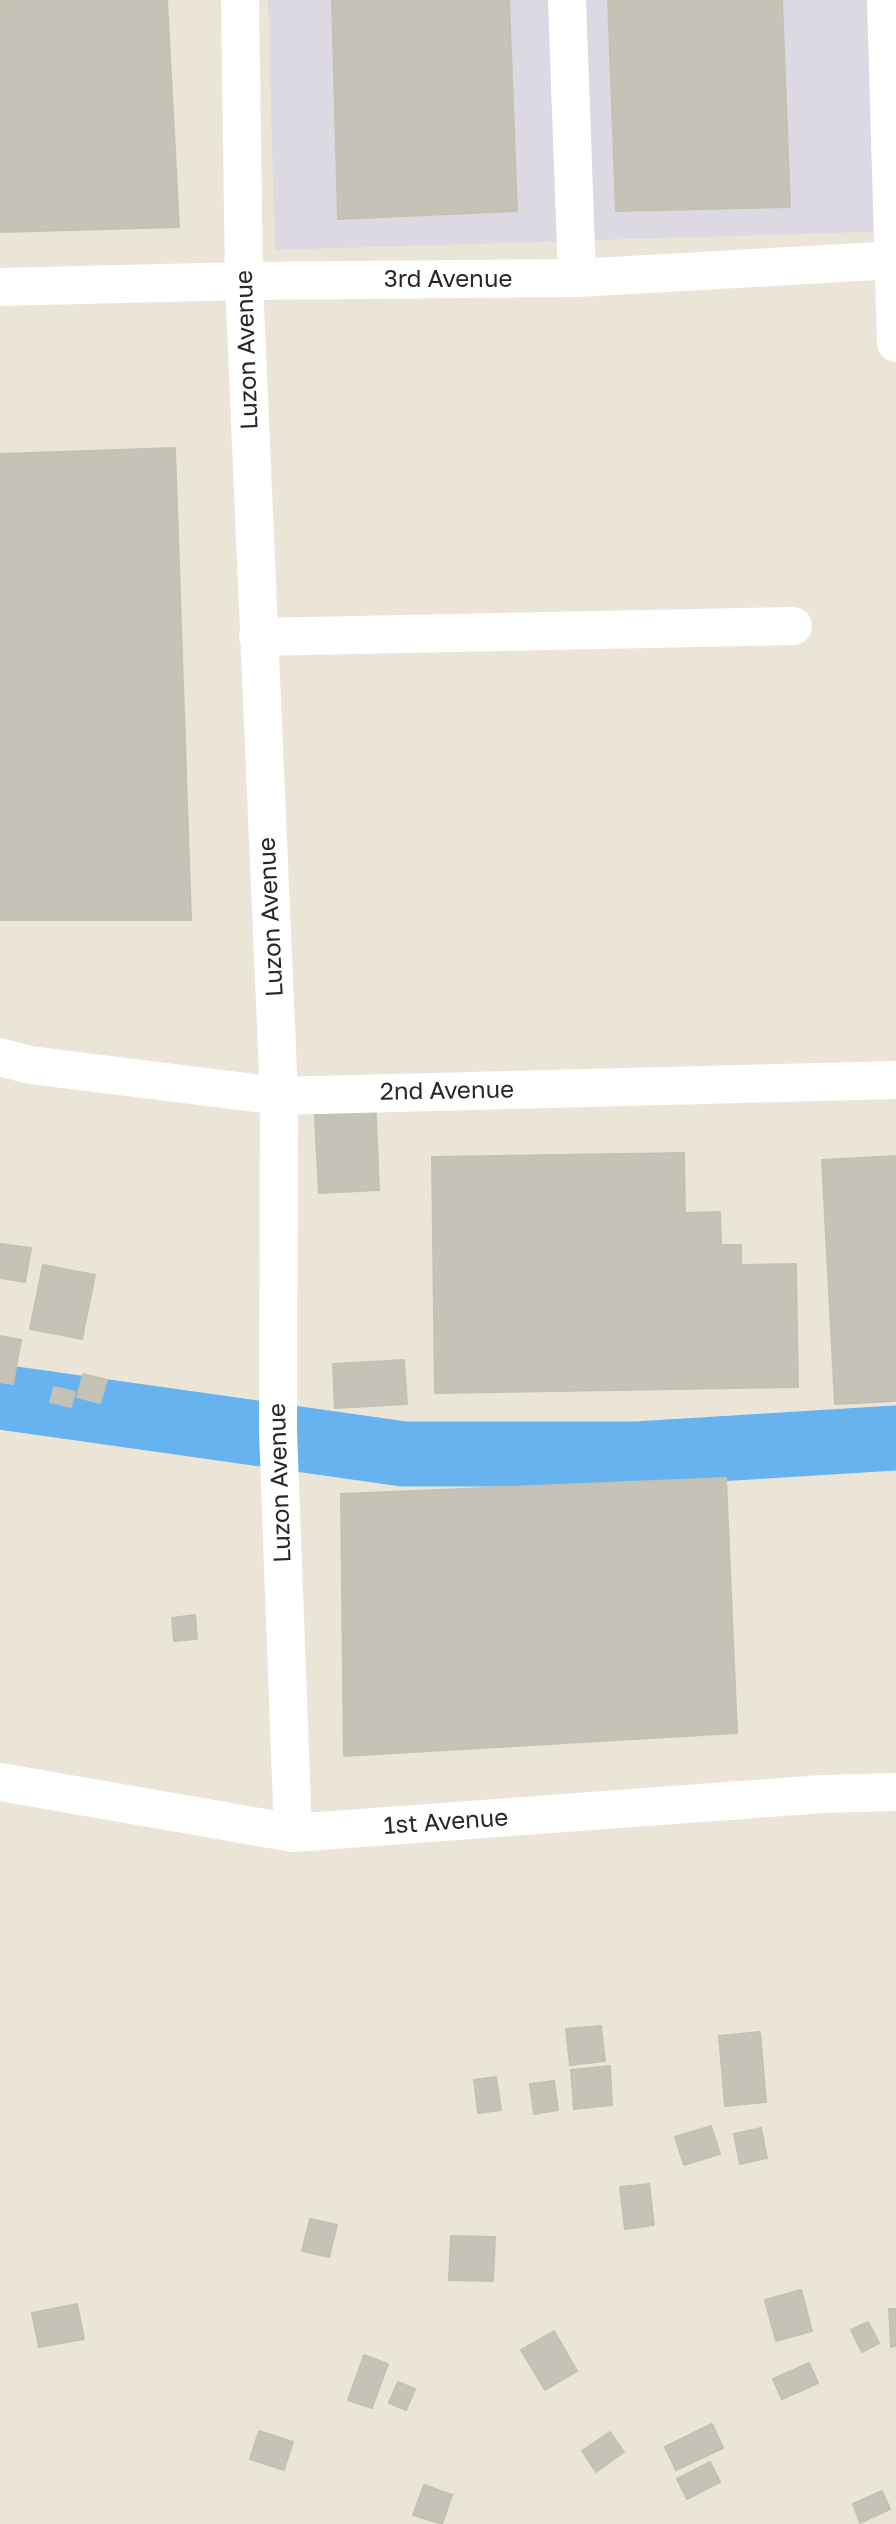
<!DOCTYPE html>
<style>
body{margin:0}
canvas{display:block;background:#eae5d7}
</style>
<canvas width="896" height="2524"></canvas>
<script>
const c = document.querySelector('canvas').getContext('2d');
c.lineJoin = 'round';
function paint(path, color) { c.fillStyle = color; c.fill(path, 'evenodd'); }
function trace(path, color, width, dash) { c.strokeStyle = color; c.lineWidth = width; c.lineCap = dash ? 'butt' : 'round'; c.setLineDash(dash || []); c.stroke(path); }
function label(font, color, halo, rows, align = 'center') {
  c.font = font + ' "Golos Text",sans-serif'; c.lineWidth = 6; c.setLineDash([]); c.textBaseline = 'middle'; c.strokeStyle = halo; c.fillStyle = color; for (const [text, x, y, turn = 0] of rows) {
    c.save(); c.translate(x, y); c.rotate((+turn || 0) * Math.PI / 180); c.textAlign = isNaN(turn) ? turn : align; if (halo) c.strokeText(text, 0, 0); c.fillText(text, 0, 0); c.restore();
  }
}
paint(new Path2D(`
 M268 0H896V231L275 250Z`), '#ddd9e2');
trace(new Path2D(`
 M0 1397 404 1454H637L896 1438`), '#66b3f0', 65);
const building = new Path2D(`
 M0 0H167L179 227 0 232Z
 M332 0H509L517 211 338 219Z
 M608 0H782L790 207 616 211Z
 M175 448 191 920H0V454Z
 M375 1098 379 1190 319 1193 314 1101Z
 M684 1153 685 1213 720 1212 721 1245H741V1265L796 1264 798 1387 435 1393 432 1157Z
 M896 1156V1401L835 1404 822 1160Z
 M0 1244 31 1248 25 1282 0 1278Z
 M43 1265 95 1275 82 1339 30 1329Z
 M0 1336 21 1340 13 1384 0 1382Z
 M404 1360 407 1404 335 1408 333 1364Z
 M83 1374 107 1380 100 1403 77 1397Z
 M54 1387 75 1392 71 1407 50 1402Z
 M726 1478 737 1733 344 1756 341 1494Z
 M195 1615 197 1639 174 1641 172 1618Z
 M601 2026 605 2061 570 2065 566 2029Z
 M760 2032 766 2102 725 2106 719 2036Z
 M610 2066 612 2105 574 2109 571 2070Z
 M496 2077 501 2110 478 2113 474 2080Z
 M554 2081 558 2110 534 2114 530 2084Z
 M711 2126 720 2154 684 2165 675 2137Z
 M761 2128 767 2158 740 2164 734 2134Z
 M649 2184 654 2225 625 2229 620 2187Z
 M310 2219 337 2225 329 2257 302 2251Z
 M451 2236 495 2237 493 2281 449 2280Z
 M801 2290 812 2331 776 2341 765 2300Z
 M77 2304 84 2339 39 2347 32 2313Z
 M889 2309H896V2346L891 2347Z
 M868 2322 879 2343 862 2352 851 2330Z
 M554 2331 577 2371 545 2390 521 2350Z
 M364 2355 388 2364 372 2408 348 2400Z
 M809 2363 818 2383 782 2399 773 2379Z
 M398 2382 415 2389 406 2410 389 2403Z
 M712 2424 723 2448 676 2470 665 2447Z
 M259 2431 293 2442 284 2470 250 2459Z
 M610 2432 624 2452 596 2472 582 2451Z
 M710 2462 720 2482 687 2499 677 2479Z
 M424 2485 452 2495 442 2524 413 2515Z
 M882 2491 890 2509 860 2523 853 2504Z`);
paint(building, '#c5c2b7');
trace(building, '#c5c1b1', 2);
trace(new Path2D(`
 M240 0 244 281 279 1096 278 1431 293 1833
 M567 0 577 278
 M886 0 896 343
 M0 287 244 281 577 278 896 260
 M258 637 793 626
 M0 1057 30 1065 279 1096 896 1080
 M0 1782 293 1833 823 1794 896 1792`), '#fff', 38);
label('24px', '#272727', '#fff', [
 ["3rd Avenue",448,279],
 ["Luzon Avenue",247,350,-92],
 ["Luzon Avenue",271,917,-93],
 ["2nd Avenue",447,1091,-1],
 ["Luzon Avenue",280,1483,-92],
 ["1st Avenue",446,1822,-4]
]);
</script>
